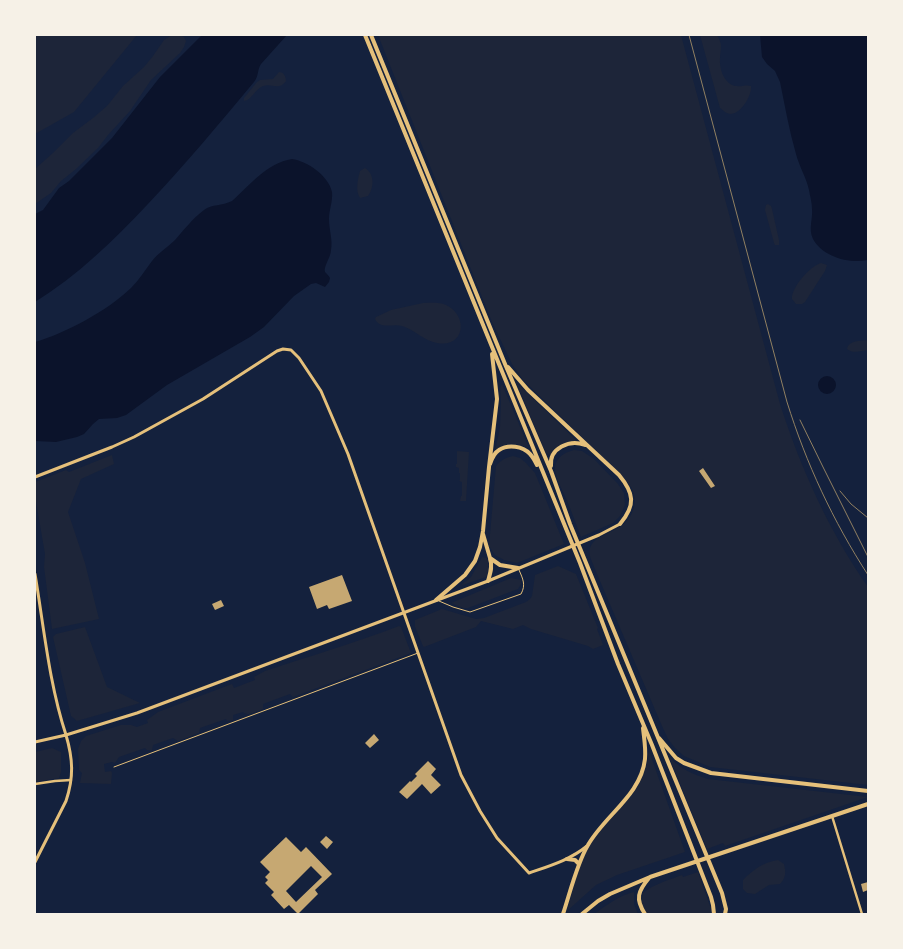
<!DOCTYPE html>
<style>
body{margin:0}
#map{position:relative;width:903px;height:949px;overflow:hidden;background:#14213d;font-family:Overpass,sans-serif}
canvas{display:block}
.frame{position:absolute;inset:0;border:36px solid #f6f1e7;pointer-events:none}
</style>
<div id="map">
<canvas width="903" height="949"></canvas>
<div class="frame"></div>
</div>
<script>
const c = document.querySelector('canvas').getContext('2d');
c.lineJoin = 'round';
function paint(path, color) { c.fillStyle = color; c.fill(path, 'evenodd'); }
function trace(path, color, width, dash) { c.strokeStyle = color; c.lineWidth = width; c.lineCap = dash ? 'butt' : 'round'; c.setLineDash(dash || []); c.stroke(path); }
paint(new Path2D(`
 M35 35H137L74 112 35 134Z
 M172 35H181L184 37 186 41 184 47 180 53 151 80 130 111 108 135 98 148 76 169 61 181 51 193 35 204V169L54 152 73 133 93 118 107 106 123 86 144 67 153 56 164 40Z
 M378 35H681L780 404C801 469 829 531 868 587V785L710 767 684 756 675 748 668 739 662 726 594 567C592 561 588 555 590 548 596 530 627 535 634 507 637 493 630 484 620 474L523 380 512 364 492 322Z
 M700 35H717C719 39 721 42 721 46 721 50 720 54 720 58 719 67 723 81 732 85 739 88 745 84 751 86 752 95 742 113 731 114 726 114 723 110 720 108Z
 M279 72C284 72 286 77 286 81 279 91 272 83 263 86 255 89 252 100 244 101V98L257 82 260 80 273 79Z
 M365 168C375 174 374 188 368 196L360 198C355 191 358 178 360 171Z
 M768 204 771 206 772 209 779 240V245H775L774 243 765 210 766 205Z
 M821 263 827 265 825 271 805 302 802 304H796L792 299C791 288 810 266 821 263Z
 M423 303C431 303 439 302 446 305 468 315 466 348 437 343 424 341 415 330 402 326 393 323 380 330 375 319L376 317 391 310Z
 M868 340V350C861 351 853 354 847 349 849 340 860 341 868 340Z
 M516 382 577 441C565 441 558 446 550 455L546 453Z
 M502 384 529 448C515 443 508 441 495 451L500 427 501 401 500 388Z
 M574 450 582 451 594 459 618 484 624 493 625 505 620 516 613 523 581 537C577 527 574 518 570 508 567 498 554 477 555 467 556 457 566 452 574 450Z
 M457 451 469 452 466 501H460L461 496H462V482L459 481 460 480V473H459V468L456 467V464H457Z
 M112 455 114 464 81 479 68 512 85 563 99 619 52 629 44 567 45 554 35 496V482L66 470 69 472Z
 M513 456 520 458 526 463 535 473 564 544 517 563 504 560 495 555 489 546 496 466C501 460 505 458 513 456Z
 M482 557 487 558C489 565 489 570 486 577L460 586 471 577Z
 M558 566 576 574 598 628 597 629 603 645 593 649 588 646 531 629 523 625 513 629 481 621 476 627 424 647 423 646 415 627V620L442 609 476 619 484 618 526 602 530 599 532 596 535 575Z
 M511 578 521 580V584L518 589 468 608H463L451 603Z
 M399 626 401 627 411 653 293 697 290 694 263 704V709C257 711 248 717 243 712L233 715V720L227 721 226 719 200 728 199 733 178 741 173 738 153 745 152 750H147L145 748 119 757 115 763 112 762 104 764 105 772 111 771 112 773 111 784 80 783 82 773 79 770 78 749 81 741 86 736 121 725H131L137 727 148 723 147 720 158 712 232 684 234 688 255 680 254 677 265 671C310 656 355 643 399 626Z
 M85 627 107 687 140 703 77 721 71 716 53 637 56 634Z
 M52 748 61 752V772L59 778 35 782V752Z
 M649 751 685 852 617 875 596 885 567 911C573 889 579 865 590 845 604 821 632 803 642 777 646 769 648 760 649 751Z
 M669 757C681 769 692 774 708 779L868 797 725 846 723 843 707 849Z
 M778 860 784 864C786 872 786 878 780 884L769 885 755 894 747 893 743 889V880C754 869 762 863 778 860Z
 M698 872 711 909 710 914H647L641 904 643 893C654 884 669 880 682 875L683 877Z
 M634 892V904L638 914H594C607 905 618 896 634 892Z`), '#1d2539');
paint(new Path2D(`
 M202 35H287L261 64C257 70 259 76 254 82 219 124 184 166 147 205 113 241 77 276 35 302V214L43 210 59 188 69 181 112 138 160 77Z
 M760 35H868V260C849 264 823 257 813 239 808 229 813 219 812 209 812 203 810 196 809 190 806 177 799 166 796 154 789 130 785 106 780 82L775 71 767 64 762 57Z
 M292 159C307 161 329 176 332 192 333 201 329 210 329 219 329 230 333 240 331 250 331 257 323 267 325 272 327 274 329 276 330 278L329 282 325 287 316 283 311 284 294 296 264 327 250 337 167 385 126 415 117 418 99 419 93 424 84 434 77 437 56 442 35 441V342C66 333 107 311 131 288 139 280 145 270 152 261 158 253 167 248 175 240 184 230 192 219 204 210 212 204 222 206 232 201 250 185 267 163 292 159Z
 M818 385a9 9 0 1 1 18 0a9 9 0 1 1-18 0Z`), '#0b132b');
paint(new Path2D(`
 M703 468 715 486 711 488 699 471Z
 M342 575 352 601 329 609 327 605 317 609 309 587Z
 M221 600 224 606 215 610 212 604Z
 M374 734 379 740 370 748 365 743Z
 M428 761 436 769 431 775 441 785 431 794 422 784 407 799 399 792 410 781 411 782 417 776 415 774Z
 M326 836 333 842 327 849 320 842Z
 M286 837 301 852 306 847 332 874 315 890 318 894 298 914 289 905 284 909 271 895 274 892 265 883 268 880 265 877 270 872 260 862ZM311 866 322 877 296 902 286 891Z
 M868 882V890L863 892 861 884Z`), '#c6a872');
trace(new Path2D(`
 M439 601 453 607 470 612 521 594C526 585 523 579 519 570
 M114 767 418 653`), '#e5c07b', 1);
trace(new Path2D(`
 M35 784 55 781 71 780
 M832 816 862 914`), '#e5c07b', 2.5);
trace(new Path2D(`
 M35 477 112 447 134 437 203 399 277 351 283 349 291 350 299 358 321 391 348 454 461 775 480 811 497 838 529 873C549 866 570 860 587 846
 M35 574C44 628 49 683 66 735`), '#e5c07b', 3);
trace(new Path2D(`
 M35 742 66 735 137 713 488 581 599 535 620 524
 M35 862 66 801C74 777 73 759 66 735`), '#e5c07b', 3);
trace(new Path2D(`
 M365 35 580 563 618 664 652 745 711 897 713 905 714 914
 M371 35 505 364 551 471 570 524 722 893 726 909 725 914
 M508 367 528 390 619 475C634 493 636 505 620 524
 M490 464C492 458 494 453 499 450 508 444 523 446 530 454 533 457 535 461 537 465
 M551 466C549 448 570 439 585 445
 M483 534 490 558 500 565 518 568
 M488 581C490 574 493 566 490 559
 M436 600 465 575 475 561 480 547 483 531 489 467 497 399 492 354
 M659 738 676 758 684 763 711 773 868 791
 M567 859 575 860 579 864
 M563 914C570 893 577 863 588 845 605 815 641 795 645 759 646 748 644 738 643 728
 M582 914 598 901 610 894 650 877 868 804
 M645 914C635 899 638 891 649 878`), '#e5c07b', 4);
trace(new Path2D(`
 M689 35 787 402C806 463 833 521 868 575
 M800 420 823 467 868 557
 M840 491 851 504 868 518`), '#918062', 1);
</script>
